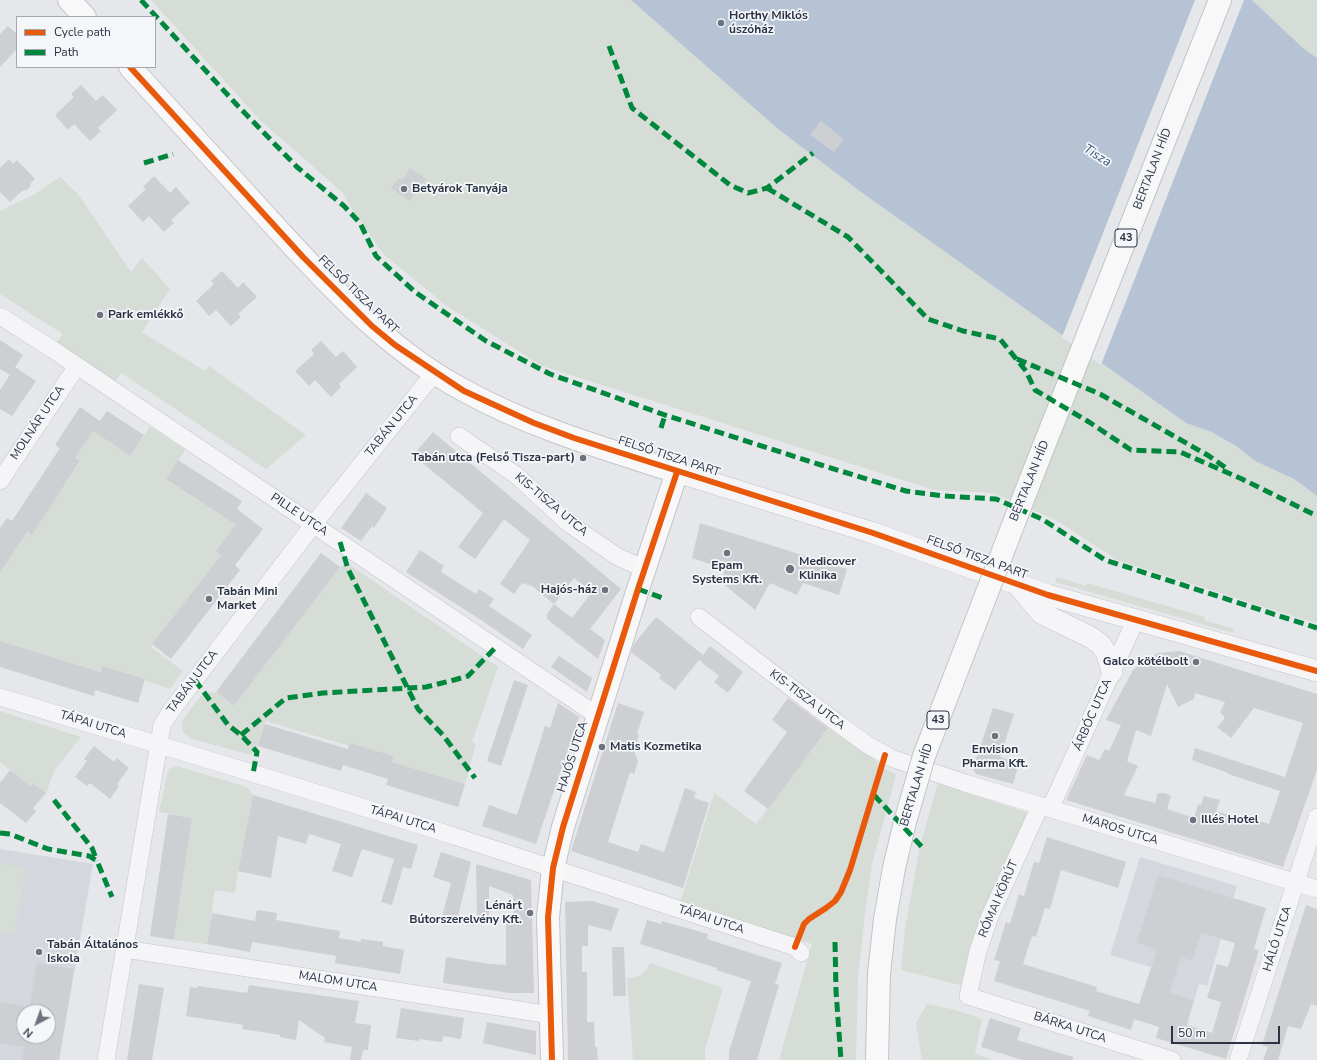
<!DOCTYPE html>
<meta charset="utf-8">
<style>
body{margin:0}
#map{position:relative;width:1317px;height:1060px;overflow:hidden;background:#e5e7ea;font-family:"Nunito Sans",sans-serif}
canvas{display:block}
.legend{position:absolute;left:16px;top:16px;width:140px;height:52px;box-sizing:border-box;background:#f4f6f9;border:1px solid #a4a8b1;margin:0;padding:5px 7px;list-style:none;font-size:12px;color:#2c3444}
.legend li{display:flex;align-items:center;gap:8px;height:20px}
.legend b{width:20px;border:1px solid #a4a8b1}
.north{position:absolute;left:16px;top:1004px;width:40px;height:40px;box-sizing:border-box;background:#f4f6f9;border:1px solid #a4a8b1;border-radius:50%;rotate:221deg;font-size:11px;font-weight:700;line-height:16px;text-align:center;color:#2c3444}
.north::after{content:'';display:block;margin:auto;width:14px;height:18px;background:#6d737e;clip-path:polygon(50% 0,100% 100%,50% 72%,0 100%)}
.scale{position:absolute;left:1171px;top:1026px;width:109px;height:18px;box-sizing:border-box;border:2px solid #2c3444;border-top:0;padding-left:5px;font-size:12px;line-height:14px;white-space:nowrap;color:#2c3444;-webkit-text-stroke:3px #f4f6f9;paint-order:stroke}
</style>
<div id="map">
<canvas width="1317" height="1060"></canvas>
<ul class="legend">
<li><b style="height:5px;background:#e8590c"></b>Cycle path</li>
<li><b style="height:5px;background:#00873e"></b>Path</li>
</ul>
<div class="north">N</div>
<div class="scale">50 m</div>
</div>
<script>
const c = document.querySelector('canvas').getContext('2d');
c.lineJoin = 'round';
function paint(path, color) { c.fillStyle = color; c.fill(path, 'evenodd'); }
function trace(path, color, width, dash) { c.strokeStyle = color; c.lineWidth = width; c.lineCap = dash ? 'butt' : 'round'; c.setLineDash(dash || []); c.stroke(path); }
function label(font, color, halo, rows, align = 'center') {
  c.font = font + ' "Nunito Sans",sans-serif'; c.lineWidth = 3.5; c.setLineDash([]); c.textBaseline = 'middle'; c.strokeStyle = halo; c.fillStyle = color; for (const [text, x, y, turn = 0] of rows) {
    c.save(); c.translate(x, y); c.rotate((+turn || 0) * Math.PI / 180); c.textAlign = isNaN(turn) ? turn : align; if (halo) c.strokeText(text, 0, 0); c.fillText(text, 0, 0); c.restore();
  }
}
paint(new Path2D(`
 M0 849 93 864 59 1060H0ZM24 1012H48V1036H24Z
 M1140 857 1237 886 1207 986 1199 984 1194 1000 1170 992 1175 974 1110 955Z`), '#d4d7dd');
paint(new Path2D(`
 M151 0H631L778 129 861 192 1186 423 1211 432 1236 446 1255 461 1294 479 1317 496V623L1286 614 1117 560 1056 520 993 493 934 490 542 366 447 306 384 255 352 209 343 193 260 120Z
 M1252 0H1317V58L1303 48Z
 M60 177 78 194 131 272 142 258 170 289 142 332 205 371 209 366 306 435 266 469 121 373 114 384 56 344 63 334 0 294V211L33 195Z
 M150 427 185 450 166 479 236 525 221 555 152 644 151 647 183 671 170 689 103 666 101 672 0 641V573L28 531 32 534 80 462 75 458 93 431 130 456Z
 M347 563 498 667 472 742 476 743 465 784 392 762 394 756 350 743 349 746 266 721 258 746 251 755 192 739 183 733 182 721 203 693 216 692 234 706 340 567Z
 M1057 577 1086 586 1087 583 1205 617 1204 620 1234 629 1233 633 1055 582Z
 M0 711 81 737 54 771 46 793 33 783 30 786 0 762Z
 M832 723 884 768 896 775 872 864 864 922 858 977 856 1060H779L812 944 680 903 714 793 756 824Z
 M177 766 247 787 253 795 238 871 235 893 215 890 207 944 174 940 192 818 159 812 166 779 169 769Z
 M938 783 1031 814 964 986 901 970 905 930 919 850Z
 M0 863 26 868 14 935 0 933Z
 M650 963 723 988 705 1050V1060H633L627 978C640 977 644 975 650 963Z
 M927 1004 956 1010 982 1019 975 1054 992 1060H922L916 1023Z`), '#d6ddd6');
paint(new Path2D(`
 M631 0H1252L1303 48 1317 58V496L1294 479 1255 461 1236 446 1211 432 1186 423 861 192 778 129Z`), '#b5c3d4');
paint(new Path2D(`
 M1195 0H1244L1101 365 1062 337Z`), '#e5e7ea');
paint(new Path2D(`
 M8 26 17 34V49L0 67V34Z
 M81 85 96 101 103 95 117 110 98 128 101 131 90 141 74 124 68 130 55 115 74 97 71 94Z
 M821 121 844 139 834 152 810 135Z
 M9 159 13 164 17 160 35 179 31 183 30 187 27 190 22 191 10 202 0 192V168Z
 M410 168 426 179 410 201 391 188 399 178 402 180Z
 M154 176 170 193 176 187 190 203 171 220 174 223 164 232 149 216 143 222 128 206 146 189 143 187Z
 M222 271 238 288 243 282 257 297 238 314 241 317 231 326 216 310 209 316 196 301 214 284 211 281Z
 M0 340 23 355 10 375 0 369Z
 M321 341 336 357 343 351 357 367 339 384 341 387 331 397 315 380 309 386 295 371 314 354 311 350Z
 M15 367 36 381 12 416 0 409V390Z
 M80 407 100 421 107 411 144 435 130 456 93 431 75 458 80 461 32 535 28 531 0 573V528L7 518 12 521 60 448 55 445Z
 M433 432 621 589 590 629 605 640 598 659 547 619V614L554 604 572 618 592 592 574 578 554 604 532 586 522 583 514 594 500 584 530 540 504 519 475 559 458 547 483 513 413 455Z
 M178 460 242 501 237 509 263 529 235 565 240 570 171 659 152 644 221 555 216 551 236 525 166 479Z
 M366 493 387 508 374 528 372 526 361 541 341 528Z
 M700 523 847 569 839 595 803 583 797 595 770 583 755 610 721 582 725 569 692 558Z
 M420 550 444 566 441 572 476 594 479 589 494 599 489 606 532 635 523 649 481 620 406 572Z
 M321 553 340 567 234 706 216 692Z
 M656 617 703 655 710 646 743 672 728 693 714 682 719 676 699 660 675 690 659 678 661 675 631 652 634 644Z
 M0 641 101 672 102 666 145 679 138 703 95 690 94 696 0 667Z
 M1179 651 1317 694V770L1283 867 1066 800 1087 755 1099 760 1105 749 1109 751 1121 725 1106 720 1133 670 1144 660 1158 653ZM1167 684 1178 707 1194 699 1195 693 1225 702 1220 712 1225 718 1217 727 1231 738 1254 708 1303 723 1285 777 1195 748 1192 760 1228 773V774L1280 791 1269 824 1244 816 1243 819 1216 811 1220 800 1204 796 1201 805 1198 804 1194 818 1167 809 1171 796 1165 793H1158L1155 803 1124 795 1138 766 1127 761 1136 730 1151 736Z
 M559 656 592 678 587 692 551 667Z
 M514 680 528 685 501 766 487 761Z
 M788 698 828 728 768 809 744 791 787 732 772 720Z
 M558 703 579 717 536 844 482 826 489 805 517 815 545 726 550 728Z
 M618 703 644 712 637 734 639 735 634 751 638 761 634 774 630 772 608 842 638 852 641 844 664 852 685 788 696 792 694 798 709 803 683 888 571 851Z
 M993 708 1014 714 1000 757 1019 763 1013 784 976 774 973 769Z
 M265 724 348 749 350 743 394 756 392 762 465 784 458 807 386 785 388 779 343 765 341 771 258 746Z
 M94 746 114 762 117 758 129 768 117 784 119 786 110 799 90 783 87 786 75 777 87 761 84 759Z
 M10 770 30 786 33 783 46 793 33 808 36 811 26 823 0 803V783Z
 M253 795 418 845 411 869 403 867 392 905 381 902 394 859 362 849 352 877 332 871 341 844 309 834 306 844 278 836 271 878 238 871Z
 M168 814 192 818 174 940 150 936Z
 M1047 837 1126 862 1118 888 1061 870 1050 909 1045 908 1036 937 1032 936 1023 964 1097 987 1096 991 1139 1004 1157 950 1137 943 1158 875 1266 908 1254 949 1259 950 1226 1059 1156 1038 1159 1027 1134 1019 1131 1030 1088 1016 1090 1011 994 981 1000 961 994 960 1006 922 1010 924 1019 894 1024 896 1034 862 1039 863ZM1201 933 1235 943 1228 967 1217 964 1207 998 1221 1002 1212 1033 1187 1025 1194 1000 1170 992 1181 957 1192 961Z
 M441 852 471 862 457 921 442 917 451 883 433 877Z
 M476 864 531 880 534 993H510L443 983 446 957 490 964 506 965V919H514L513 895 489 886V917H477Z
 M592 901 619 909 611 931 588 925V946H582V972H587V1022H594L595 1047H597L598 1060H568L565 902Z
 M1306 905 1317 909V1006L1311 1004 1301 1029 1288 1026 1278 1060H1263L1268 1047 1262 1045Z
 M257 910 277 913 276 920 340 931 339 938 361 942V939L383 942V946L404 950 400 974 335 963 336 956 252 942 250 952 207 944 212 913 255 921Z
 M647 920 661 924 662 921 708 934 707 939 782 963 775 984 779 985 757 1060H729V1051L751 981 716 970 717 968 640 944Z
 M612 947H624L626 996H613Z
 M37 963 74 969 59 1060H22L24 1047 0 1043V1002L24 1006V1036H48V1012H29Z
 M139 984 164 988 152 1060H127Z
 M249 985 359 1001 355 1023 371 1025 368 1050H363L361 1060H350L352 1047 324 1042 325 1038 299 1020 296 1040 280 1037V1035L242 1029 243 1025 186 1016 190 987 197 988 198 986 247 993Z
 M401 1008 464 1018 461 1039 443 1036 442 1042 419 1039V1041L396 1038Z
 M990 1018 1021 1028 1017 1040 1073 1057V1060H1022L981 1047Z
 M487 1022 536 1031V1055L483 1043Z`), '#cecfd2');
const minor = new Path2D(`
 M0 316 52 349 598 716
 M459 436 516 475 568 523 618 557 645 569
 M0 481 77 366
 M699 617 840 725 868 745 891 758 965 783 1317 889
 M0 697C153 743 305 788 457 837 570 873 682 911 795 947L801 953
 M1040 806 990 916 978 951 968 996 1172 1060
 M1050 809 1135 621
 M125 949 551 1015
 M106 1060 162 725 171 711 313 525 435 372
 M1238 1060 1317 817`);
const tertiary = new Path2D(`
 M677 472 873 533 1048 595 1317 671
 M1017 584 1041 613 1092 638 1101 645 1107 654 1112 672`);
const secondary = new Path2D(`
 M69 0 85 17
 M130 67C174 115 218 164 262 212 323 279 384 348 465 391 532 428 606 449 677 472L638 589 563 827 553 868 548 917 552 1060`);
const primary = new Path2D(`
 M1032 476 1220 0
 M877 1060 879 974`);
trace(minor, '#c3c5c8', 18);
trace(tertiary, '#c3c5c8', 22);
trace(secondary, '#c3c5c8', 24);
trace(primary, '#c2c4c8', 24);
trace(minor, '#f5f5f7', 17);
trace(tertiary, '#f5f5f7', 21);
trace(secondary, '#f8f8f8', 22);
trace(primary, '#f8f8f8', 22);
const primaryBridge = new Path2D(`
 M879 974 885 919 894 868 905 822 924 756 1032 476`);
trace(primaryBridge, '#c2c4c8', 24, []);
trace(primaryBridge, '#f8f8f8', 22);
trace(new Path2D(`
 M141 0 237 105 297 167 344 206 360 223 376 256 415 292 486 341 550 374 665 415 821 465 906 491 944 496 996 499 1042 519 1105 560 1317 628
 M609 46 632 108 730 185 748 193 767 188 813 153
 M144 163 173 154
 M767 188 848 237 928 319 963 331 1000 339 1026 371 1035 390 1089 422 1131 450 1180 452 1242 479 1317 516
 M1017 359 1100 394 1209 456 1229 470
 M661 428 665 415
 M340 542 348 569 418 709 443 735 475 778
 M638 589 665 599
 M195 680 228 725 241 735 257 752 253 774
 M241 735 286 698 323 693 426 687 454 680 468 676 495 648
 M874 795 922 847
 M54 800 92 848 97 861
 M0 833 10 834 48 849 89 856 97 861 112 897
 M835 942 836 991 841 1060`), '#00873e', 5, [10, 5]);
trace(new Path2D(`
 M130 67 303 257 372 326 395 345 464 391 534 423 574 438 873 533 1048 595 1317 671
 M795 947 804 924 809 919 826 908 835 901 841 892 850 870 885 755
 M552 1060 548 917 553 868 563 827 638 589 677 472`), '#e8590c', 6);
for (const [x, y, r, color] of [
 [721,23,4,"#6d737e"],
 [404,189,4,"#6d737e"],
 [100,315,4,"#6d737e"],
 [583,458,4,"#6d737e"],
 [727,553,4,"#6d737e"],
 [790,569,5,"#6d737e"],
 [605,590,4,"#6d737e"],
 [209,599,4,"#6d737e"],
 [1196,662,4,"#6d737e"],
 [995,736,4,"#6d737e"],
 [602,747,4,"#6d737e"],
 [1193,820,4,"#6d737e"],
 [530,913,4,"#6d737e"],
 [39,952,4,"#6d737e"]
]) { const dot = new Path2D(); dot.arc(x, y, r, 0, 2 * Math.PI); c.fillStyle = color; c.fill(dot); trace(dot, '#f4f6f9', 1.5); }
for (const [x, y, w] of [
 [1126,238,22],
 [938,720,22]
]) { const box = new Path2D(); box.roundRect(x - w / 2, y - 9, w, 18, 3); c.fillStyle = '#f4f6f9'; c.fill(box); trace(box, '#2c3444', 1); }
label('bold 11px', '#2c3444', null, [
 ["43",1126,238],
 ["43",938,720]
]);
label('bold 12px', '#2c3444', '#f4f6f9', [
 ["Horthy Miklós",729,16],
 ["úszóház",729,30],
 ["Betyárok Tanyája",412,189],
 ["Park emlékkő",108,315],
 ["Tabán utca (Felső Tisza-part)",575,458,"right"],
 ["Medicover",799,562],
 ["Klinika",799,576],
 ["Epam",727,566,"center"],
 ["Systems Kft.",727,580,"center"],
 ["Hajós-ház",597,590,"right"],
 ["Tabán Mini",217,592],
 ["Market",217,606],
 ["Galco kötélbolt",1188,662,"right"],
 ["Matis Kozmetika",610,747],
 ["Envision",995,750,"center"],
 ["Pharma Kft.",995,764,"center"],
 ["Illés Hotel",1201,820],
 ["Lénárt",522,906,"right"],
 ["Bútorszerelvény Kft.",522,920,"right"],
 ["Tabán Általános",47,945],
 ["Iskola",47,959]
], 'left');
label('12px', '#2c3444', '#f4f6f9', [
 ["BERTALAN HÍD",1153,169,-69],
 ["FELSŐ TISZA PART",358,295,44],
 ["MOLNÁR UTCA",38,423,-56],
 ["TABÁN UTCA",392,426,-51],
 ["FELSŐ TISZA PART",669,457,18],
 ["BERTALAN HÍD",1030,481,-68],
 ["KIS-TISZA UTCA",551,505,40],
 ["PILLE UTCA",299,515,34],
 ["FELSŐ TISZA PART",977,558,20],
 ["TABÁN UTCA",193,682,-53],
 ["KIS-TISZA UTCA",807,700,37],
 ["ÁRBÓC UTCA",1093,715,-66],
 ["TÁPAI UTCA",93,725,17],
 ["HAJÓS UTCA",573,757,-72],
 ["BERTALAN HÍD",917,785,-73],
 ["TÁPAI UTCA",403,820,17],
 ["MAROS UTCA",1120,830,17],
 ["RÓMAI KÖRÚT",999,899,-67],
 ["TÁPAI UTCA",711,920,18],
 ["HÁLÓ UTCA",1278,939,-72],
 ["MALOM UTCA",338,982,9],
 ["BÁRKA UTCA",1070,1028,18]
]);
label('italic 13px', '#375176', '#f4f6f9', [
 ["Tisza",1097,156,32]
]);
</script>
